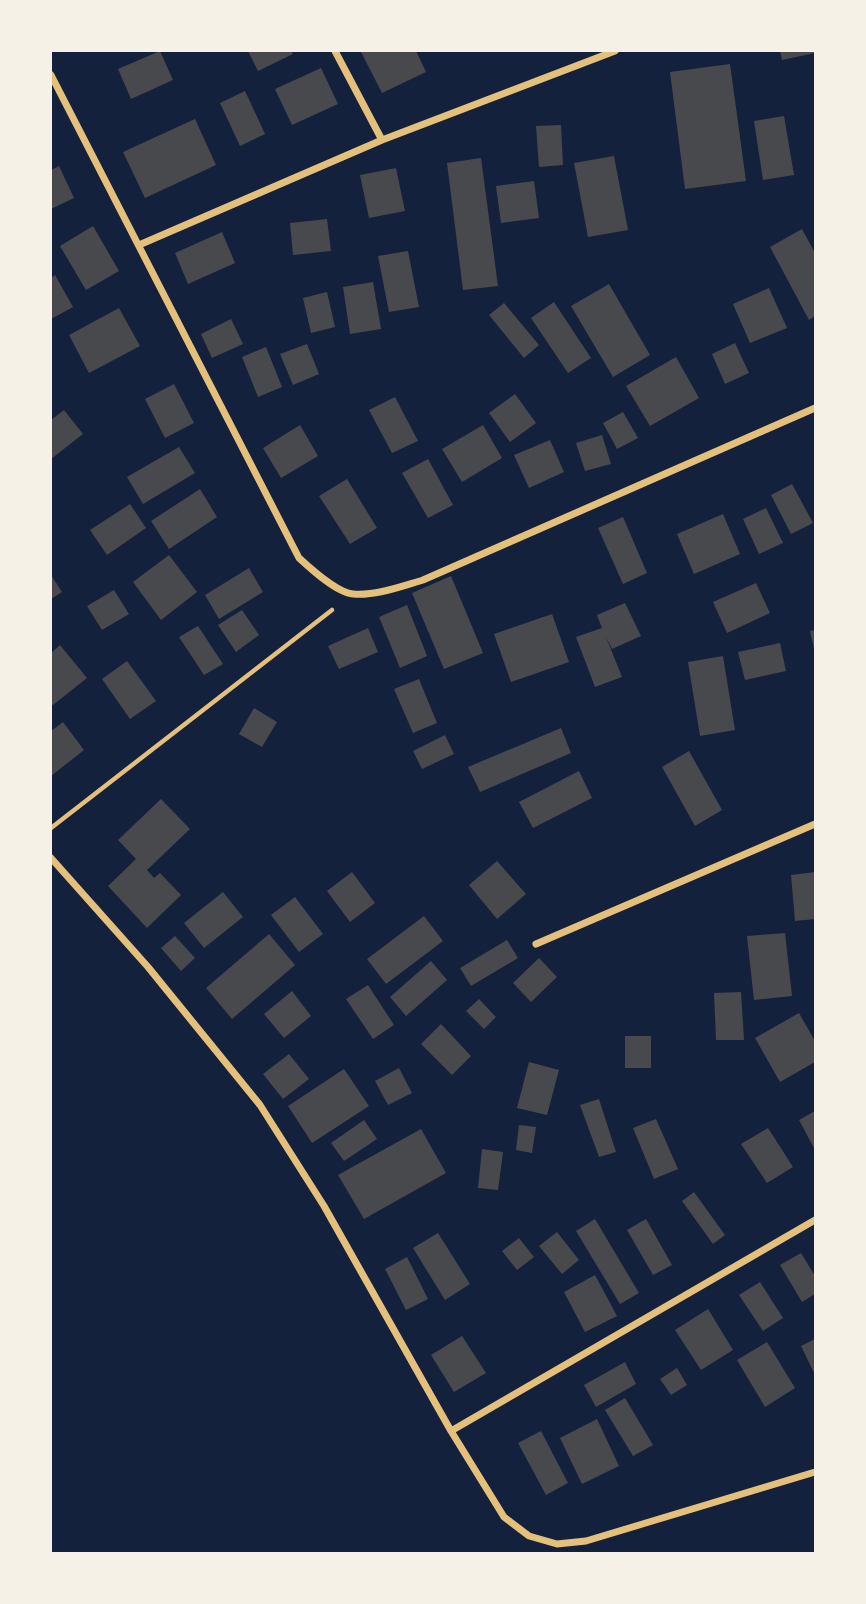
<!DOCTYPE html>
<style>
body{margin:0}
#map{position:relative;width:866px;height:1604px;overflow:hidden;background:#14213d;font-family:"Space Grotesk",sans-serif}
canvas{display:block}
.frame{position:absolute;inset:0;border:52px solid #f6f1e7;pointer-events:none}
</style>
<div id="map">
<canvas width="866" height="1604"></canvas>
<div class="frame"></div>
</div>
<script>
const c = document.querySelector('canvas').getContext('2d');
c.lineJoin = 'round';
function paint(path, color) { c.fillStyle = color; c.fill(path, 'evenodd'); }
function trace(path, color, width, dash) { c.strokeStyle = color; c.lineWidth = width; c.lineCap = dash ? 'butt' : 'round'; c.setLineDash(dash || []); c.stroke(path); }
paint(new Path2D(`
 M160 51 173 80 131 99 118 69Z
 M248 51H291L293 54 258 71Z
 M416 51 426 72 382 93 361 52Z
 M780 51H815V53L782 60Z
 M730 64 746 181 685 189 670 72Z
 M321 68 338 104 292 125 275 89Z
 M245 91 265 134 240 146 220 103Z
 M784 116 794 175 763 180 754 121Z
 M195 119 216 165 145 198 123 152Z
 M561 125 563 165 539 167 536 126Z
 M614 156 628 230 588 237 574 163Z
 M481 158 498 286 463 290 447 163Z
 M59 166 74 198 51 209V170Z
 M396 168 405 211 369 218 360 175Z
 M534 181 539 218 501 223 496 186Z
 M327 219 331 251 293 255 290 223Z
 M93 226 119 271 86 290 60 246Z
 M802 229 815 253V316L809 320 770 247Z
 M222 232 235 263 188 284 175 253Z
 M408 251 419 307 389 312 378 256Z
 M55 275 73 307 51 319V278Z
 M373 282 381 329 350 334 343 287Z
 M609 284 650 355 613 377 571 306Z
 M769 288 787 328 750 343 733 304Z
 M327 292 335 327 311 333 303 298Z
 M554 302 591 358 568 373 531 318Z
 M504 303 539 345 524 358 489 315Z
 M119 308 140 346 89 373 69 335Z
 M231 319 243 344 212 358 201 334Z
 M735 343 749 373 725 384 712 354Z
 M307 344 319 374 293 385 280 354Z
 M266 347 282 387 258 397 242 357Z
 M676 357 699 398 650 426 626 386Z
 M174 384 194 423 165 438 145 399Z
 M515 394 536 423 510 442 489 413Z
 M395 397 418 441 392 453 369 410Z
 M64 410 83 434 51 459V420Z
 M623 412 638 438 617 449 603 423Z
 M300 425 318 456 281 478 263 448Z
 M483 425 502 458 462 482 442 449Z
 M602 435 611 464 585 471 576 443Z
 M550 440 564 472 529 488 514 455Z
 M179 447 195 473 143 504 127 477Z
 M428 459 453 505 428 518 402 473Z
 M347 479 377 528 350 544 319 496Z
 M792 484 813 523 791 534 771 495Z
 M200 489 217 517 169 549 151 521Z
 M130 504 146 528 107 555 90 530Z
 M766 508 783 543 759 554 743 519Z
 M723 514 740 554 694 574 677 534Z
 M623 517 647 573 623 584 598 528Z
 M169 555 197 592 161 620 133 582Z
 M249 568 263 592 219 619 205 595Z
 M51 575 62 592 51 599Z
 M451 576 483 653 444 669 412 593Z
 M756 583 770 613 727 633 713 602Z
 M114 590 129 614 102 630 87 606Z
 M625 603 641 636 612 649 606 637 622 677 595 687 576 637 602 628 597 615Z
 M407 605 427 656 400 668 379 617Z
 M242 610 259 635 236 652 218 625Z
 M552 614 569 662 511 682 494 634Z
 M198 626 223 664 204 675 179 637Z
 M368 628 378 652 339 669 328 646Z
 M815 630V649H814L810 631Z
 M780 643 786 671 745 680 738 652Z
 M60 645 87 678 53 705 51 703V653Z
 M723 656 735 730 700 736 688 662Z
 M127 661 156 701 130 719 102 679Z
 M419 679 437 723 413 733 394 689Z
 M254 708 277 722 262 747 239 734Z
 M63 722 84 750 51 776V731Z
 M561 728 571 753 480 792 468 767Z
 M445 735 454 754 422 769 413 751Z
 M689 751 722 810 695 826 662 767Z
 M579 771 592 798 533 828 519 802Z
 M161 799 190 829 147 870 154 878 160 873 181 895 147 928 108 886 136 859 118 840Z
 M497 861 526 894 497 919 469 885Z
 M352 872 375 903 350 922 327 891Z
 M815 872V919L795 921 791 875Z
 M223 892 243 917 204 948 184 923Z
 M295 897 323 934 299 952 271 915Z
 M424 916 443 941 386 984 367 959Z
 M785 933 792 996 754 1000 747 936Z
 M269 934 295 965 232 1019 206 988Z
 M175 936 195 958 181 971 161 948Z
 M507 940 518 958 471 986 460 968Z
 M539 958 557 977 531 1002 513 983Z
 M431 961 447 980 406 1016 390 997Z
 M368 985 394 1025 373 1039 346 999Z
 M292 991 311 1016 284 1038 264 1014Z
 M741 992 744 1040H716L714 993Z
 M479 999 496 1017 484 1029 466 1011Z
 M799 1013 815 1041V1062L780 1082 755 1038Z
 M441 1024 471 1056 452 1075 421 1044Z
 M625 1036H651V1068H625Z
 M289 1054 309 1079 283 1099 263 1074Z
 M529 1062 559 1070 547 1115 517 1108Z
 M399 1068 412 1093 388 1105 375 1081Z
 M344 1069 369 1106 312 1143 288 1106Z
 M599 1099 616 1152 599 1157 580 1105Z
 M815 1111V1150L799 1120Z
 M656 1119 678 1169 654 1179 633 1128Z
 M364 1120 377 1139 344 1161 331 1143Z
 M519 1125 536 1127 532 1153 516 1150Z
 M768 1128 793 1167 767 1183 741 1144Z
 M421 1129 446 1173 364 1219 338 1175Z
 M482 1149 503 1152 498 1190 478 1188Z
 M694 1192 725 1235 713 1244 682 1201Z
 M595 1219 639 1293 620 1304 576 1231Z
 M646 1219 672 1265 653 1275 627 1230Z
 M557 1232 579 1260 562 1274 539 1246Z
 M438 1233 470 1284 445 1300 413 1248Z
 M519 1238 534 1257 517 1270 502 1251Z
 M801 1253 815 1276V1294L802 1302 780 1265Z
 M407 1257 428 1299 406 1310 385 1269Z
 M595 1275 617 1316 585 1332 564 1292Z
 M760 1282 783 1318 763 1331 739 1295Z
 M708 1309 733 1350 701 1370 675 1330Z
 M462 1336 486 1373 454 1392 431 1355Z
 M815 1339V1375L801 1346Z
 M767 1342 795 1388 765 1407 737 1360Z
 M625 1362 636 1384 596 1407 584 1385Z
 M677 1368 687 1385 671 1395 660 1379Z
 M625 1398 653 1445 633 1456 605 1410Z
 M597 1419 619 1466 582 1484 560 1438Z
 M541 1431 568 1483 546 1495 518 1443Z`), '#48494c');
trace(new Path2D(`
 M51 828 332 610`), '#e5c07b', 4.5);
trace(new Path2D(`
 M335 51 382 140
 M51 75 299 558C311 569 337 593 353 594 376 596 402 586 423 580L815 408
 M139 245 382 140 615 51
 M51 858 148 967 260 1105 324 1206 451 1431 504 1517 529 1536 557 1544 586 1541 815 1472
 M536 944 815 824
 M451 1431 815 1220`), '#e5c07b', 7);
</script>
